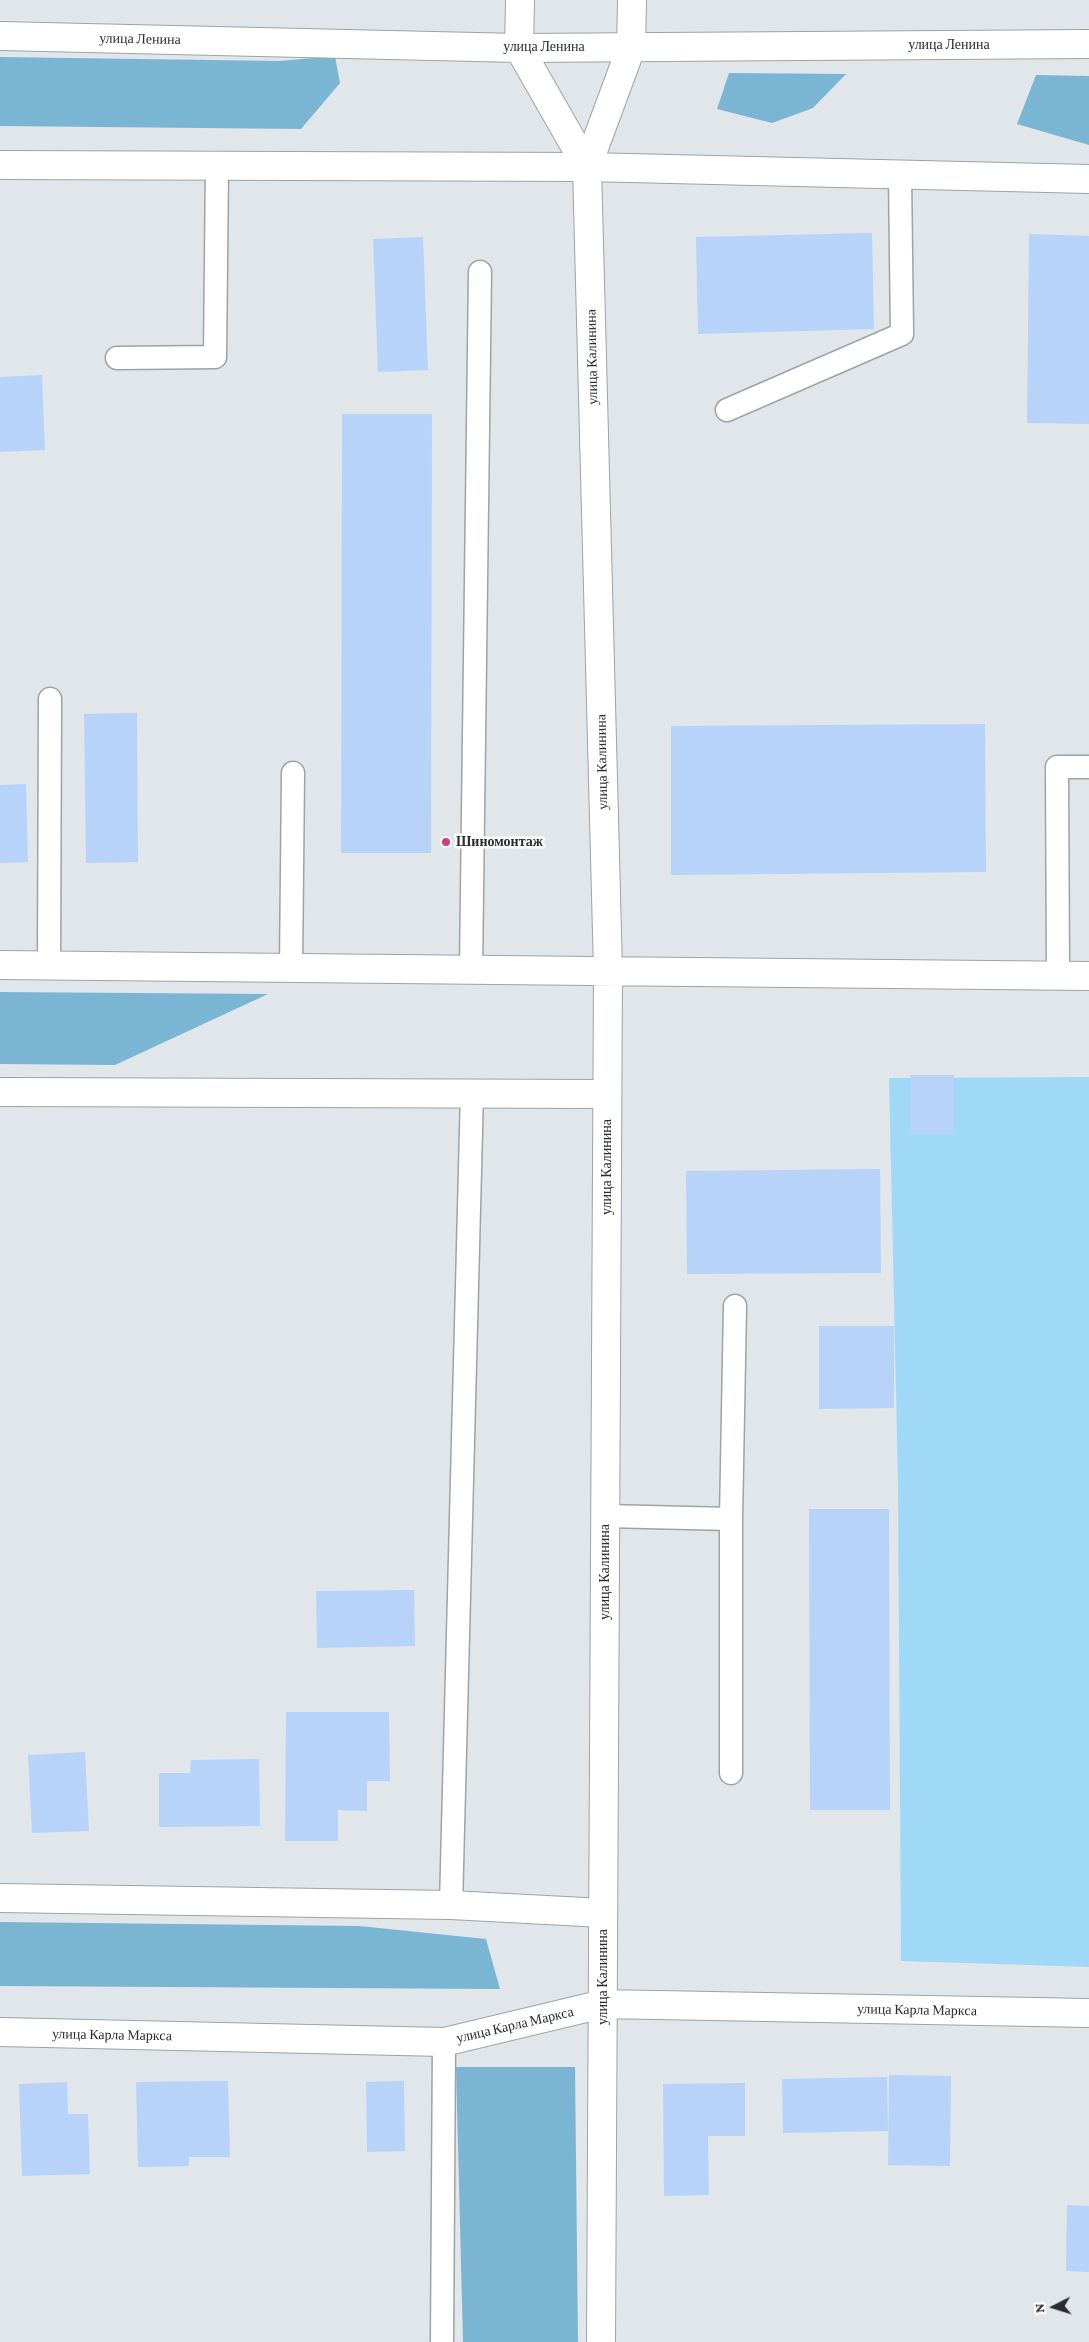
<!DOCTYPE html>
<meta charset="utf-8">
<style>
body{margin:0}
#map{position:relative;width:1089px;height:2342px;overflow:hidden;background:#e0e6ea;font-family:"Crimson Pro",serif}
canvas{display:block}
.north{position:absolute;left:1029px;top:2282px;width:50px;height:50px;-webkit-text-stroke:4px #fff;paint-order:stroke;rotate:265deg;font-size:14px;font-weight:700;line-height:20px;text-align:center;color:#2a2c2d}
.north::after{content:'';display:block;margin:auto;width:18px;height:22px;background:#2a2c2d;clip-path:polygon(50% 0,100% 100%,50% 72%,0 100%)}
</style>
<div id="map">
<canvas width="1089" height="2342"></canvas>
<div class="north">N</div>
</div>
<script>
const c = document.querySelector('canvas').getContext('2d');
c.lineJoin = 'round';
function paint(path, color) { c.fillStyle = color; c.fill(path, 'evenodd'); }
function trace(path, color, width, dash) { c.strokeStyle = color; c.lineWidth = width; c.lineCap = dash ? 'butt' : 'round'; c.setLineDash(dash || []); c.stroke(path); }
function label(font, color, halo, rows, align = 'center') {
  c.font = font + ' "Crimson Pro",serif'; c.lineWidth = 5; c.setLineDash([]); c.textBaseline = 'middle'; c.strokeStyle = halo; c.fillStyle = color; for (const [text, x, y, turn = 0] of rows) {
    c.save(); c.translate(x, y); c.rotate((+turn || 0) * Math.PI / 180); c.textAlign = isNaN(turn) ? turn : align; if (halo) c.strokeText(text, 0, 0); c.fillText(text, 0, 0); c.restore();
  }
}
paint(new Path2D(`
 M1089 1077V1967L901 1961 898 1484 889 1078Z`), '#a0d9f7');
paint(new Path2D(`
 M335 56 340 83 301 129 0 126V57L280 61Z
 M729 73 846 74 813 108 772 123 717 109Z
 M1036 75 1089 76V145L1017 124Z
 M0 992 268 994 115 1065 0 1064Z
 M0 1922 359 1926 486 1939 500 1989 0 1986Z
 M456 2067H575L578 2342H463Z`), '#7bb5d4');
paint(new Path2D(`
 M872 233 874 329 698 334 696 237Z
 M1029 234 1089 236V424L1027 423Z
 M423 237 428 370 378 372 373 239Z
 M42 375 45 450 0 452V377Z
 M342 414H432L431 853H341Z
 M137 713 138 862 86 863 84 714Z
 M985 724 986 872 671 875V726Z
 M26 784 28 862 0 863V785Z
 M910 1075H954V1134H910Z
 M880 1169 881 1273 687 1274 686 1171Z
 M819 1326H894V1408L819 1409Z
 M809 1509H889L890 1810H810Z
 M414 1590 415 1646 317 1648 316 1591Z
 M286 1712H389L390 1781H367V1811L338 1810V1841H285Z
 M85 1752 89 1831 32 1833 28 1755Z
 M259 1759 260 1826 159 1827V1773H190L191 1760Z
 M889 2075 951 2076 950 2166 888 2165Z
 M887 2077 888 2131 783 2133 782 2079Z
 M228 2081 230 2157H189V2166L138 2167 136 2082Z
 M404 2081 405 2151 367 2152 366 2082Z
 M67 2082 68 2114H88L90 2174 22 2176 19 2084Z
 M745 2083V2136H708L709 2195 664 2196 663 2084Z
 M1067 2205 1089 2206V2272L1066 2271Z`), '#b8d3f9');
const lane = new Path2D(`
 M117 358 215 357 217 166
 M727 410 902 334 900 174
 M49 966 50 699
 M291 968 293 773
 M471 970 480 272
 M1058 975 1057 767H1089
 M605 1516 731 1519V1773
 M731 1519 735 1306
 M451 1905 472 1092
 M442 2342 444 2042`);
const street = new Path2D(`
 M520 0 519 48 587 167
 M0 965 1089 976
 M0 1092 607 1094
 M0 1898 451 1905 603 1913
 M0 2032 444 2042 603 2004 1089 2013
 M601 2342 608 971 587 167 631 48 632 0`);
const secondary = new Path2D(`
 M0 36 519 48 1089 44
 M0 165 587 167 1089 179`);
trace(lane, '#9da3a7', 25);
trace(street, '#9da3a7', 30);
trace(secondary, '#9da3a7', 30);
trace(lane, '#fff', 22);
trace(street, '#fff', 28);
trace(secondary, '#fff', 28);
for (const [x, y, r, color] of [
 [446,842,5,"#c64287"]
]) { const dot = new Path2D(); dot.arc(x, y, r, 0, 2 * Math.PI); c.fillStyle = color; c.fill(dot); trace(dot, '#fff', 2); }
label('14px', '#2a2c2d', '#fff', [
 ["улица Ленина",140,39,1],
 ["улица Ленина",949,45],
 ["улица Ленина",544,47],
 ["улица Калинина",592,357,-91],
 ["улица Калинина",602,762,-91],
 ["улица Калинина",607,1167,-90],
 ["улица Калинина",605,1572,-90],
 ["улица Калинина",603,1977,-90],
 ["улица Карла Маркса",917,2010,1],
 ["улица Карла Маркса",515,2025,-13],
 ["улица Карла Маркса",112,2035,1]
]);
label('bold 14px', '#2a2c2d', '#fff', [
 ["Шиномонтаж",456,842]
], 'left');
</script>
